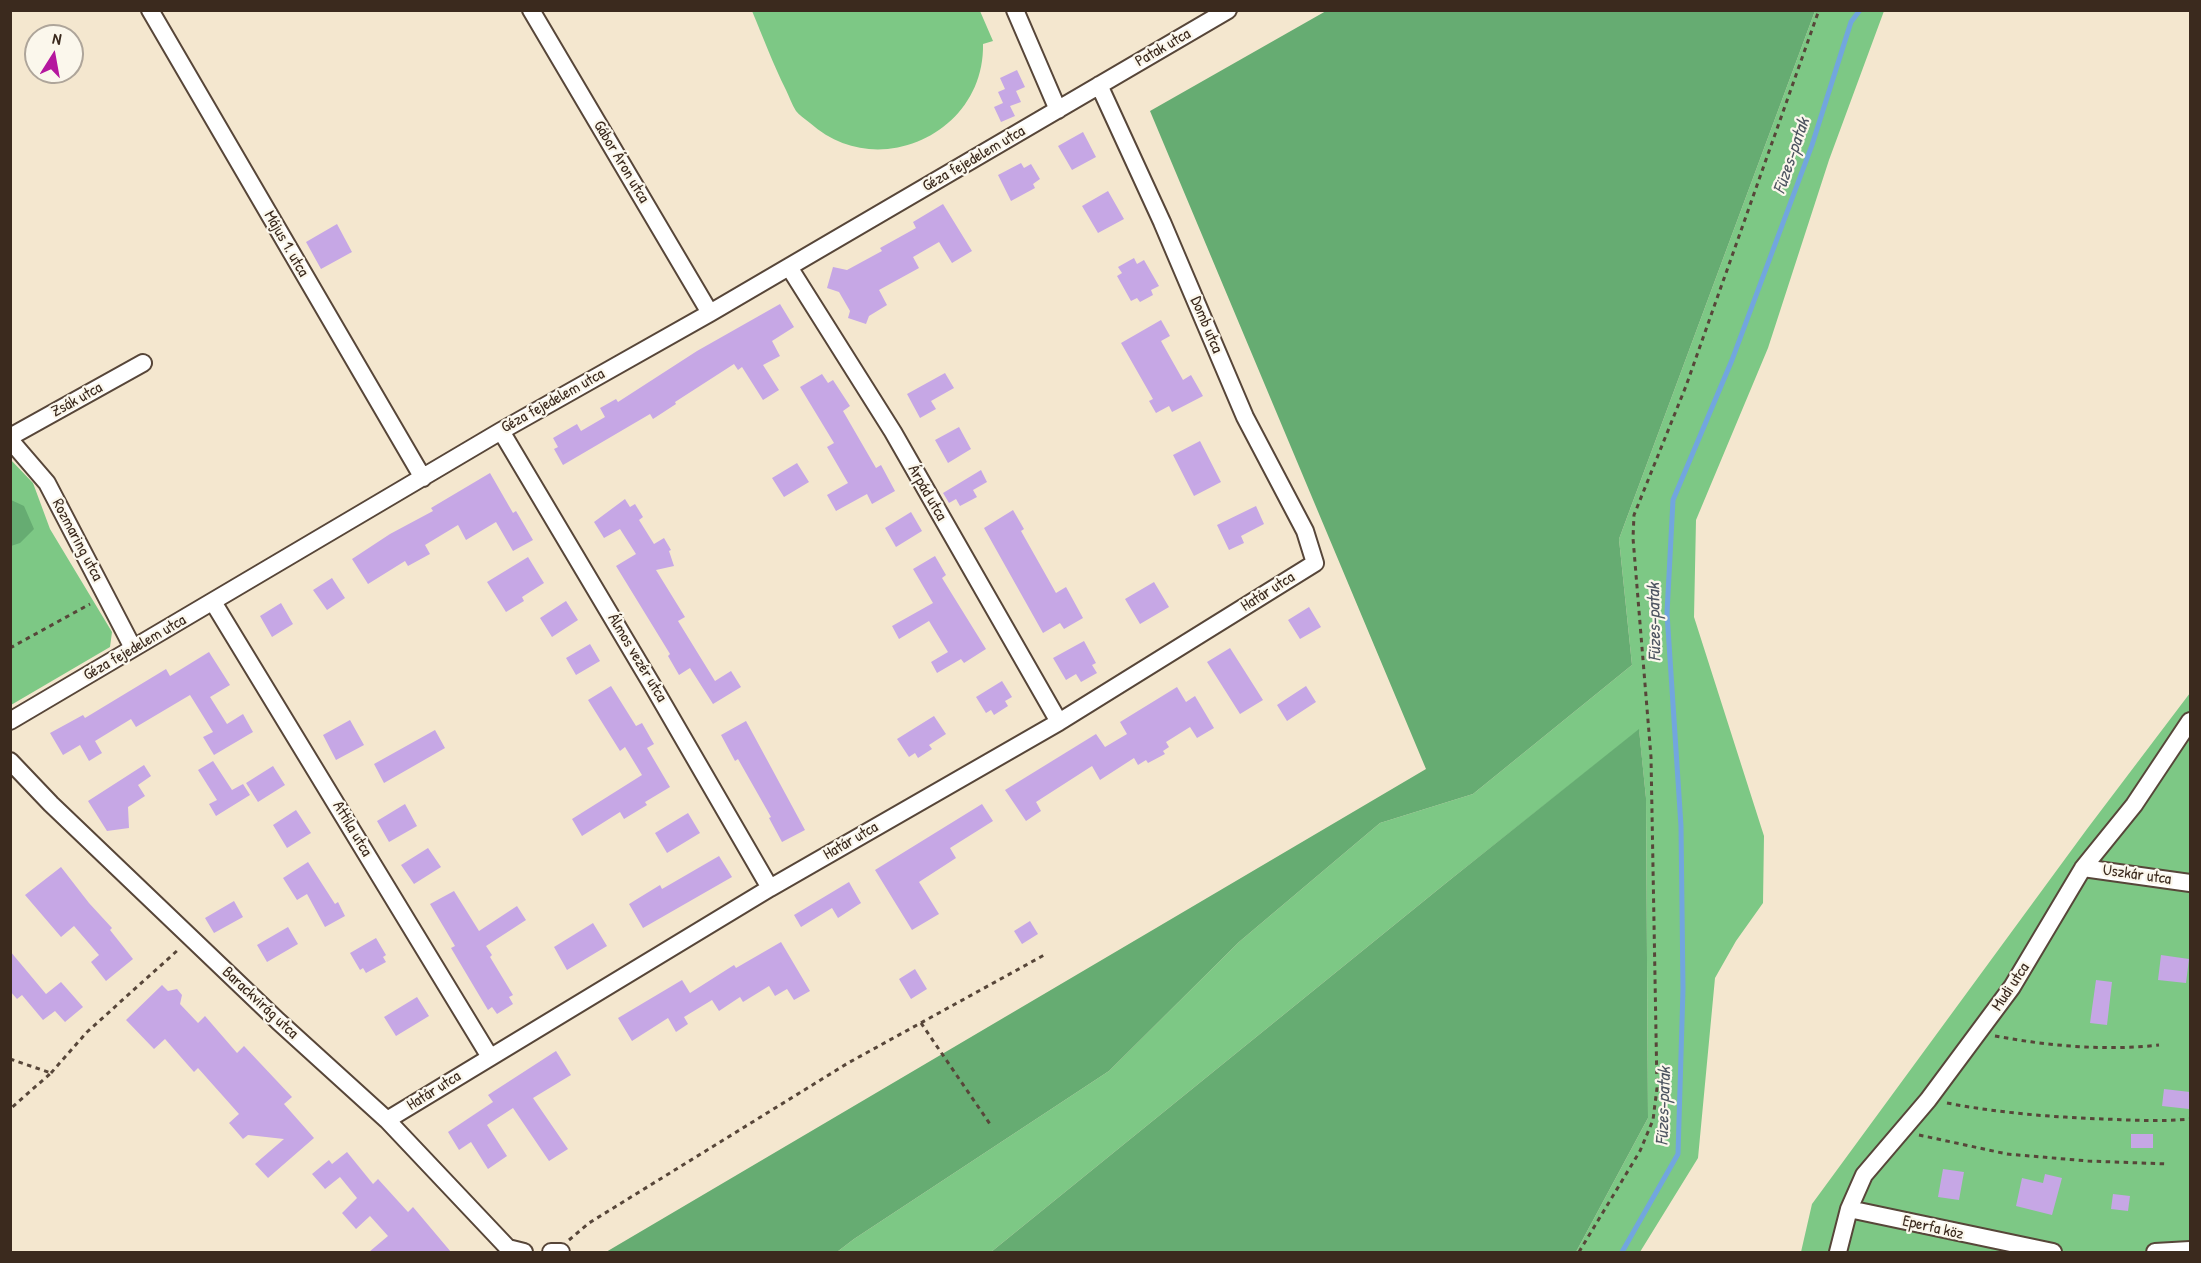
<!DOCTYPE html>
<meta charset="utf-8">
<style>
body{margin:0}
#map{position:relative;width:2201px;height:1263px;overflow:hidden;background:#f4e7cf;font-family:"Patrick Hand",sans-serif}
canvas{display:block}
.frame{position:absolute;inset:0;border:12px solid #3b2a1e;pointer-events:none}
.north{position:absolute;left:24px;top:24px;width:60px;height:60px;box-sizing:border-box;background:#fbf7ec;border:2px solid #aea59a;border-radius:50%;rotate:11deg;font-size:16px;font-weight:700;line-height:24px;text-align:center;color:#3b2a1e}
.north::after{content:'';display:block;margin:auto;width:21px;height:27px;background:#b5179e;clip-path:polygon(50% 0,100% 100%,50% 72%,0 100%)}
</style>
<div id="map">
<canvas width="2201" height="1263"></canvas>
<div class="frame"></div>
<div class="north">N</div>
</div>
<script>
const c = document.querySelector('canvas').getContext('2d');
c.lineJoin = 'round';
function paint(path, color) { c.fillStyle = color; c.fill(path, 'evenodd'); }
function trace(path, color, width, dash) { c.strokeStyle = color; c.lineWidth = width; c.lineCap = dash ? 'butt' : 'round'; c.setLineDash(dash || []); c.stroke(path); }
function label(font, color, halo, rows, align = 'center') {
  c.font = font + ' "Patrick Hand",sans-serif'; c.lineWidth = 4.5; c.setLineDash([]); c.textBaseline = 'middle'; c.strokeStyle = halo; c.fillStyle = color; for (const [text, x, y, turn = 0] of rows) {
    c.save(); c.translate(x, y); c.rotate((+turn || 0) * Math.PI / 180); c.textAlign = isNaN(turn) ? turn : align; if (halo) c.strokeText(text, 0, 0); c.fillText(text, 0, 0); c.restore();
  }
}
paint(new Path2D(`
 M752 11H980L993 41 983 44C985 134 876 183 810 123 805 119 799 115 796 111 792 105 789 96 786 90 773 64 763 37 752 11Z
 M1815 11H1884L1829 160 1768 348 1696 520 1694 617 1764 836 1763 903 1736 941 1715 978 1698 1158 1640 1252H1576L1648 1118 1646 798 1639 730 1446 883 991 1252H837L854 1239 1109 1071 1239 942 1380 823 1473 794 1632 665 1619 539Z
 M10 459 33 483 50 529 112 632 110 647 11 705Z
 M2190 693V1252H1801L1812 1204 2087 829Z`), '#7dc885');
paint(new Path2D(`
 M1326 11H1815L1619 539 1632 665 1473 794 1380 823 1239 942 1109 1071 854 1239 837 1252H606L1426 769 1150 111Z
 M11 500 24 506 34 529 20 543 11 546Z
 M1639 729 1646 798 1648 1118 1576 1252H991L1446 883Z`), '#66ac72');
trace(new Path2D(`
 M1622 1252 1678 1154 1683 989 1681 826 1667 613 1673 500 1732 360 1812 145 1851 22 1860 10`), '#72a6de', 5);
paint(new Path2D(`
 M1017 70 1025 87 1016 91 1021 102 1010 106 1015 116 1001 122 994 107 1003 103 998 92 1005 89 1000 78Z
 M1083 132 1096 157 1072 170 1058 146Z
 M1021 163 1024 168 1031 164 1040 179 1033 184 1035 188 1011 201 998 175Z
 M1108 191 1124 219 1098 233 1082 206Z
 M943 204 972 251 952 263 939 242 913 257 919 268 879 290 887 305 869 316 866 324 848 318 850 311 839 292 827 288 833 267 847 270 882 251 880 248 916 228 913 222Z
 M337 224 352 252 321 269 306 242Z
 M1134 258 1137 264 1144 260 1159 286 1151 290 1153 295 1140 302 1137 298 1131 301 1117 276 1122 273 1118 267Z
 M780 304 794 327 772 341 780 356 763 365 779 390 763 400 742 367 738 370 734 364 675 402 676 404 653 419 650 414 563 465 554 449 558 447 553 438 577 424 581 431 605 417 600 408 616 399 618 402 697 351Z
 M1161 320 1170 336 1161 341 1183 380 1191 375 1203 396 1172 412 1169 406 1156 413 1149 401 1153 399 1121 343Z
 M945 373 954 388 931 401 936 409 920 418 907 394Z
 M822 374 828 383 833 380 850 406 843 411 876 468 881 465 895 491 872 504 867 494 836 511 827 495 848 483 827 447 834 443 800 387Z
 M959 427 971 449 948 463 935 440Z
 M1200 441 1221 482 1194 496 1173 455Z
 M797 463 809 482 784 497 772 478Z
 M981 470 987 482 973 490 977 497 960 506 956 499 949 503 943 493Z
 M490 473 513 513 516 511 533 540 513 551 496 522 466 540 458 525 425 545 430 554 408 566 405 561 368 584 352 559 390 534 433 511 431 508Z
 M625 499 630 507 635 504 643 517 639 520 654 544 664 538 671 550 669 551 674 566 656 570 685 617 678 621 715 681 731 671 741 687 713 704 690 668 679 675 668 656 670 654 616 566 636 554 620 529 604 538 594 522Z
 M1256 506 1264 524 1241 536 1244 543 1229 550 1217 525Z
 M1013 510 1024 529 1021 531 1056 593 1066 587 1083 618 1064 629 1060 623 1043 633 984 528Z
 M911 512 922 531 896 547 885 528Z
 M935 556 946 575 942 578 986 649 964 663 961 659 937 673 931 662 948 652 929 621 899 639 892 626 933 603 913 569Z
 M528 557 544 583 522 597 524 601 506 612 487 582Z
 M332 578 345 598 327 610 313 590Z
 M1154 582 1169 607 1140 624 1125 599Z
 M566 601 578 620 552 637 540 618Z
 M281 603 293 624 272 637 260 616Z
 M1309 607 1321 627 1300 639 1288 620Z
 M1084 641 1096 663 1092 665 1097 673 1081 682 1076 674 1066 680 1053 658Z
 M590 644 600 661 576 675 566 658Z
 M1230 648 1263 700 1240 714 1207 662Z
 M209 652 230 685 210 697 227 724 243 714 253 732 214 755 203 737 213 732 190 695 136 727 131 719 95 741 102 753 89 761 80 745 63 755 50 733 83 715 85 718 166 669 170 676Z
 M1002 681 1012 697 1005 701 1008 706 994 715 991 710 986 713 976 697Z
 M611 686 636 726 642 723 654 744 647 748 670 787 645 802 647 805 624 819 620 812 582 836 572 819 642 775 625 747 620 751 588 700Z
 M1306 686 1316 702 1287 721 1277 705Z
 M1177 687 1186 702 1195 696 1214 728 1197 738 1190 727 1166 742 1169 747 1163 751 1165 754 1148 763 1146 760 1138 765 1134 758 1100 780 1092 766 1036 802 1041 811 1026 821 1005 790 1096 734 1105 747 1127 734 1120 722Z
 M934 716 946 734 929 745 932 749 918 758 915 753 909 757 897 739Z
 M350 720 364 745 336 760 323 735Z
 M746 721 805 830 782 842 769 818 771 817 738 759 735 761 721 735Z
 M435 730 445 748 384 783 374 764Z
 M213 761 232 790 243 784 250 795 216 816 209 804 217 800 198 770Z
 M144 765 151 776 138 785 145 796 128 807 129 828 107 831 88 801Z
 M273 766 285 785 258 802 246 783Z
 M405 804 417 826 389 842 377 821Z
 M982 804 993 821 950 848 956 858 919 882 939 914 912 930 875 870Z
 M296 810 311 833 287 848 273 825Z
 M688 813 700 833 667 853 655 833Z
 M428 848 441 867 414 884 401 865Z
 M719 856 732 877 643 928 629 904 660 885 662 889Z
 M308 862 335 904 338 902 345 916 325 927 307 894 297 900 283 878Z
 M61 867 89 903 112 928 110 930 133 959 106 981 91 962 99 955 74 926 61 937 25 895Z
 M849 882 861 903 838 918 832 908 801 927 794 915Z
 M454 891 479 931 517 906 526 920 486 946 492 955 490 957 513 995 509 997 513 1004 497 1014 492 1007 488 1010 476 990 451 948 455 946 430 904Z
 M234 901 243 917 214 933 205 918Z
 M1030 921 1038 934 1022 944 1014 931Z
 M593 923 607 946 567 970 554 947Z
 M288 927 298 944 267 962 257 945Z
 M376 938 386 955 383 957 386 962 366 973 363 968 360 970 350 953Z
 M781 942 810 991 794 1000 787 989 775 996 769 986 743 1002 740 997 719 1011 712 1000 684 1017 688 1024 676 1032 668 1018 632 1041 618 1018 682 980 690 993 734 965 736 968Z
 M10 951 46 994 61 982 83 1007 65 1022 55 1011 43 1020 22 995 17 999 10 991Z
 M2161 955 2189 959 2186 983 2158 980Z
 M915 969 927 989 911 999 899 979Z
 M2096 980 2112 982 2107 1025 2090 1023Z
 M162 985 168 991 177 989 182 995 180 1004 198 1023 205 1016 237 1053 244 1046 292 1097 284 1104 314 1138 268 1178 255 1164 284 1139 248 1135 243 1139 229 1123 239 1114 198 1068 194 1072 165 1039 154 1049 126 1020Z
 M417 997 429 1016 396 1036 384 1017Z
 M556 1051 571 1075 533 1098 568 1149 549 1161 513 1108 487 1125 507 1156 488 1169 471 1142 459 1150 448 1132 493 1102 488 1095Z
 M2164 1089 2190 1092 2189 1109 2162 1106Z
 M2131 1134H2153V1148H2131Z
 M347 1152 373 1184 378 1179 408 1212 413 1207 451 1252H369L388 1236 370 1216 356 1229 342 1213 357 1198 340 1177 325 1189 312 1174 329 1160 332 1164Z
 M1943 1169 1964 1172 1959 1200 1938 1197Z
 M2045 1174 2062 1178 2052 1215 2016 1206 2022 1178 2043 1183Z
 M2113 1194 2130 1196 2128 1211 2111 1209Z`), '#c6a7e5');
const minor = new Path2D(`
 M150 10 423 478
 M531 10 710 313
 M1015 10 1058 110
 M789 267 893 432 1059 722
 M501 431 654 688 770 888
 M10 437 143 363
 M10 440 47 483 133 648
 M213 602 490 1057
 M10 721 501 431 710 313 1228 10
 M10 761 51 804 278 1021 387 1120 508 1248 524 1252
 M2083 868 2190 883
 M387 1120 770 888 1059 722 1315 563 1305 531 1245 417 1162 222 1099 85
 M1849 1209 2053 1252
 M551 1252H561
 M1838 1252 1849 1209 1864 1175 1928 1100 2012 987 2083 868 2134 805 2190 721
 M2155 1252 2190 1250`);
trace(minor, '#574639', 20);
trace(new Path2D(`
 M10 648 90 604
 M921 1023 992 1127
 M1995 1036C2049 1046 2105 1051 2159 1045
 M10 1059 51 1073 10 1109
 M51 1073 87 1032 179 949
 M1947 1103C1999 1113 2051 1117 2103 1119 2132 1120 2161 1122 2190 1119
 M1919 1135 2007 1154 2088 1161 2168 1164
 M569 1240 589 1223 848 1063 1046 954
 M1579 1252 1640 1151 1653 1120 1657 1088 1651 757 1633 538 1634 515 1686 386 1819 10`), '#574639', 3, [4.5, 4.5]);
trace(minor, '#fff', 16);
label('16px', '#3b2a1e', '#fbf7ec', [
 ["Patak utca",1163,48,-30],
 ["Géza fejedelem utca",974,159,-30],
 ["Gábor Áron utca",621,162,59],
 ["Május 1. utca",286,244,60],
 ["Domb utca",1206,325,67],
 ["Zsák utca",77,400,-29],
 ["Géza fejedelem utca",553,401,-29],
 ["Árpád utca",927,493,60],
 ["Rozmaring utca",77,540,62],
 ["Határ utca",1268,592,-32],
 ["Géza fejedelem utca",135,648,-30],
 ["Álmos vezér utca",637,658,59],
 ["Attila utca",352,829,59],
 ["Határ utca",851,841,-30],
 ["Uszkár utca",2137,875,8],
 ["Mudi utca",2011,987,-56],
 ["Barackvirág utca",260,1003,43],
 ["Határ utca",434,1091,-32],
 ["Eperfa köz",1933,1228,13]
]);
label('italic 18px', '#4e5561', '#fbf7ec', [
 ["Füzes-patak",1792,156,-71],
 ["Füzes-patak",1655,622,-91],
 ["Füzes-patak",1664,1106,-88]
]);
</script>
